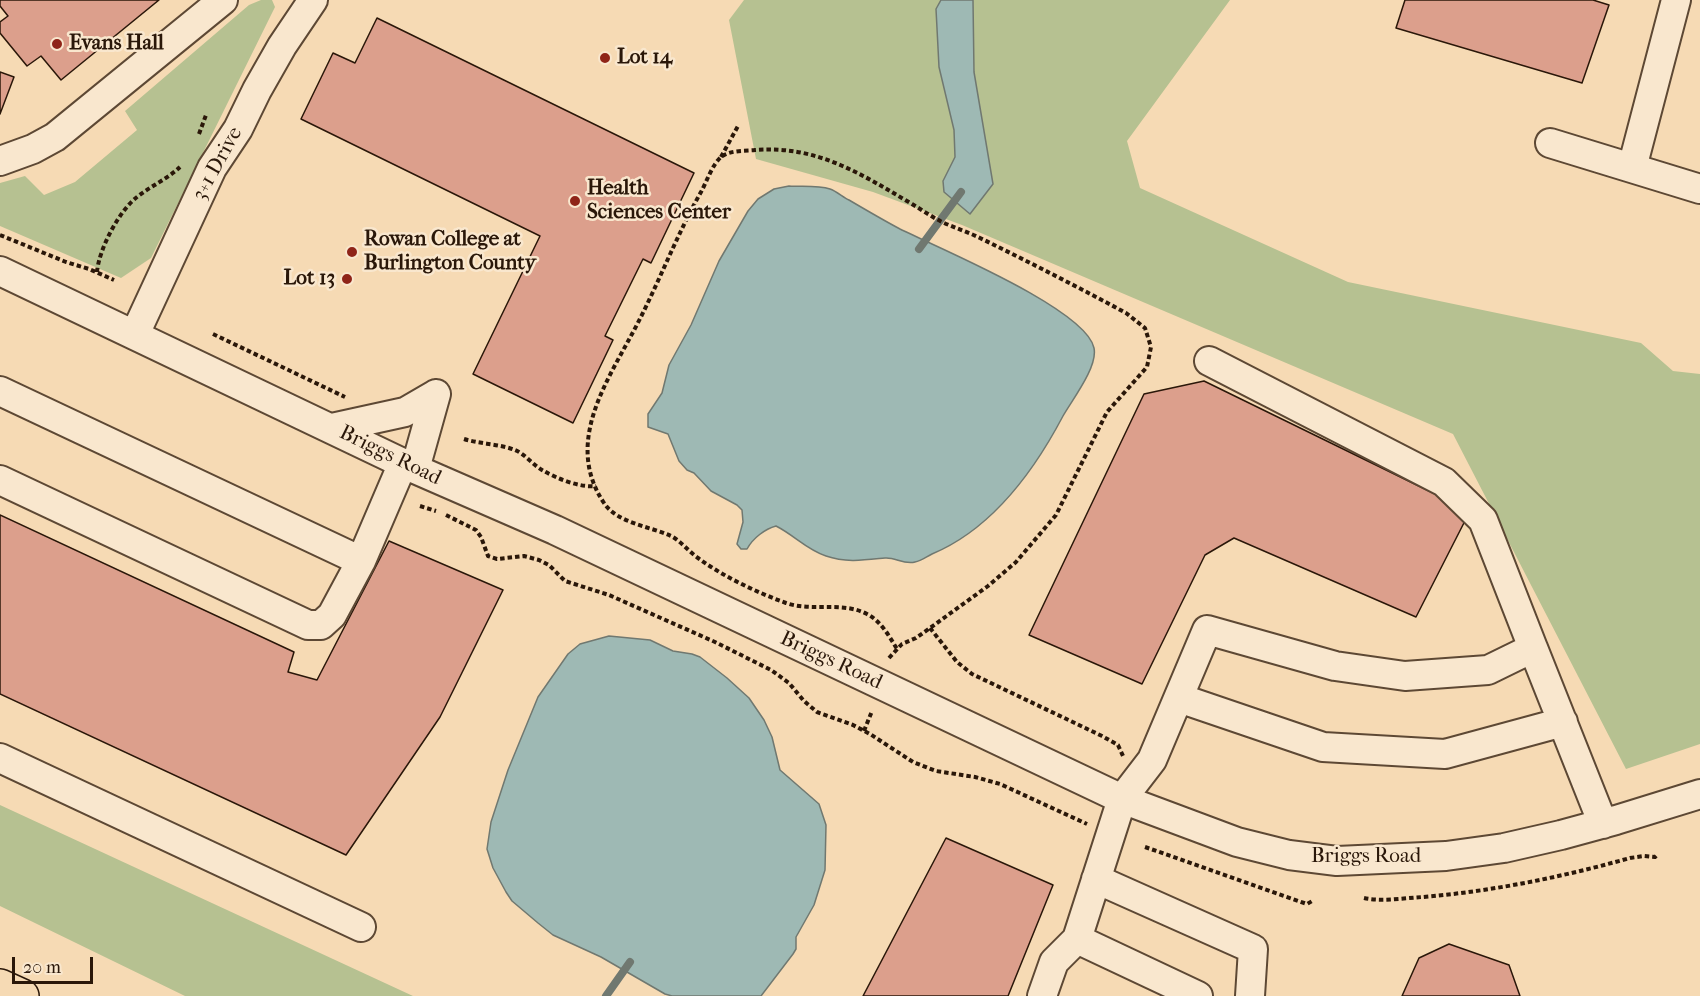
<!DOCTYPE html>
<style>
body{margin:0}
#map{position:relative;width:1700px;height:996px;overflow:hidden;background:#f6dab4;font-family:"IM FELL French Canon",serif}
canvas{display:block}
.scale{position:absolute;left:12px;top:957px;width:81px;height:27px;box-sizing:border-box;border:3px solid #2a1709;border-top:0;padding-left:8px;font-size:18px;line-height:21px;white-space:nowrap;color:#2a1709;-webkit-text-stroke:4px #f9e7ce;paint-order:stroke}
</style>
<div id="map">
<canvas width="1700" height="996"></canvas>
<div class="scale">20 m</div>
</div>
<script>
const c = document.querySelector('canvas').getContext('2d');
c.lineJoin = 'round';
function paint(path, color) { c.fillStyle = color; c.fill(path, 'evenodd'); }
function trace(path, color, width, dash) { c.strokeStyle = color; c.lineWidth = width; c.lineCap = dash ? 'butt' : 'round'; c.setLineDash(dash || []); c.stroke(path); }
function label(font, color, halo, rows, align = 'center') {
  c.font = font + ' "IM FELL French Canon",serif'; c.lineWidth = 5; c.setLineDash([]); c.textBaseline = 'middle'; c.strokeStyle = halo; c.fillStyle = color; for (const [text, x, y, turn = 0] of rows) {
    c.save(); c.translate(x, y); c.rotate((+turn || 0) * Math.PI / 180); c.textAlign = isNaN(turn) ? turn : align; if (halo) c.strokeText(text, 0, 0); c.fillText(text, 0, 0); c.restore();
  }
}
paint(new Path2D(`
 M261 0H272L275 7 151 258 121 278 0 226V183L25 176 44 195 75 182 137 130 125 111 249 5Z
 M744 0H941L936 9 939 67 954 130 955 157 943 181 944 192 969 213 993 184 974 72 973 0H1230L1127 141 1140 188 1348 282 1641 343 1673 371 1700 374V744L1626 769 1453 434 962 225 873 192 756 159 729 20Z
 M0 805 413 996H185L0 906Z`), '#b6c191');
const water = new Path2D(`
 M941 0H973L974 72 993 184 970 214 944 192 943 181 955 157 954 130 939 67 936 9Z
 M789 186C801 187 818 185 830 189 836 191 843 197 849 200 866 210 883 220 900 229 938 248 1086 309 1094 348 1098 367 1072 400 1063 416 1033 473 992 529 932 554 926 557 921 561 915 562 904 565 895 557 885 558 865 560 846 563 826 556 807 550 794 535 776 526 765 529 753 538 747 549H741L737 544 743 522 742 510 737 505 711 491 694 473 687 470 679 461 668 434 648 427V414L662 393 669 365 691 325 719 261 748 211 758 199 774 189Z
 M609 636 650 640 673 651 692 654 700 657 727 678 749 698 764 720 772 737 780 770 819 804 826 825 825 870 814 905 796 937V949L793 954 761 996H672L665 994 601 957 553 935 538 923 512 901 506 892 493 868 487 849 491 822 508 770 538 697 568 654 580 644Z`);
paint(water, '#9eb9b4');
trace(water, '#707870', 1.5);
trace(new Path2D(`
 M919 249 961 192
 M606 996 630 962`), '#707870', 8);
const building = new Path2D(`
 M0 0H159L61 80 41 56 27 66 0 33V22L8 16 0 6Z
 M1405 0H1593L1609 5 1582 83 1396 28Z
 M377 18 694 173 651 263 643 259 605 336 613 340 573 423 473 374 540 236 301 119 333 53 355 63Z
 M0 72 14 77 0 114Z
 M1204 381 1470 511 1416 617 1234 538 1205 555 1142 684 1029 635 1144 394Z
 M0 515 294 652 288 672 317 680 389 541 503 590 440 717 346 855 0 694Z
 M946 838 1053 885 1008 996H863Z
 M1449 944 1509 965 1520 996H1402L1419 958Z`);
paint(building, '#dc9f8c');
trace(building, '#2a1709', 1.5);
const minor = new Path2D(`
 M1550 143 1700 189
 M0 161 33 149 55 137 223 0
 M1632 168 1676 0
 M0 271 415 469 555 530 1122 799 1237 842 1289 855 1337 861 1446 856 1504 848 1561 835 1616 820 1700 794
 M135 334 212 168 238 129 257 90 282 46 313 0
 M1209 361 1444 482 1483 520 1533 648
 M0 391 361 561
 M332 428 405 412 436 394
 M415 469 436 394
 M0 480 308 625H321L332 615 361 561 403 463
 M1179 698 1323 747 1445 754 1563 722
 M0 758 361 927
 M1096 879 1253 949 1250 996
 M1042 996 1054 962 1077 939
 M1198 996 1077 939 1122 799 1152 760 1207 630 1335 666 1405 676 1488 670 1533 648 1603 824`);
const highway = new Path2D(`
 M0 986 22 996`);
trace(minor, '#5d4834', 32);
trace(highway, '#2a1709', 36);
trace(new Path2D(`
 M199 134 206 115
 M721 157 738 126
 M0 235 66 262 89 269 114 280
 M97 272C99 249 119 211 137 197 151 186 167 179 180 167
 M213 334 345 397
 M464 439C480 444 500 444 515 450 525 454 532 464 542 470 556 478 579 488 596 486
 M420 506 436 511
 M446 515 476 530 481 537 488 556 497 559 524 556 539 560 549 565 565 581 609 595 715 642 771 670 789 683 804 701 817 712 853 725 870 734 913 762 936 771 975 777 1000 784 1087 824
 M930 628 957 662 972 674 1102 736 1118 745 1123 756
 M889 658 902 644 916 638 930 628 988 586 1016 562 1056 515 1107 412 1147 367 1151 347 1145 328 1126 313C1078 287 1029 262 980 238 968 232 955 228 942 222 932 217 922 210 912 204 861 174 817 145 755 150 745 151 730 150 721 157 712 165 707 181 701 192 675 238 657 288 632 334 604 386 565 445 604 503 617 523 649 526 671 536 681 541 688 551 698 558 724 577 756 592 786 603 812 612 842 601 867 614 881 621 889 636 897 649
 M864 731 872 711
 M1145 847 1307 904 1314 900
 M1364 898C1382 902 1404 898 1423 897 1494 891 1562 877 1630 858L1644 856 1655 857 1658 854`), '#2a1709', 4, [4.5, 3]);
trace(minor, '#f9e7ce', 28);
trace(highway, '#f6dab4', 33);
for (const [x, y, r, color] of [
 [57,44,6,"#8f2418"],
 [605,58,6,"#8f2418"],
 [575,201,6,"#8f2418"],
 [352,252,6,"#8f2418"],
 [347,279,6,"#8f2418"]
]) { const dot = new Path2D(); dot.arc(x, y, r, 0, 2 * Math.PI); c.fillStyle = color; c.fill(dot); trace(dot, '#f9e7ce', 2); }
label('bold 21px', '#2a1709', '#f9e7ce', [
 ["Evans Hall",69,44],
 ["Lot 14",617,58],
 ["Health",587,189],
 ["Sciences Center",587,213],
 ["Rowan College at",364,240],
 ["Burlington County",364,264],
 ["Lot 13",335,279,"right"]
], 'left');
label('21px', '#2a1709', '#f9e7ce', [
 ["3+1 Drive",218,164,-61],
 ["Briggs Road",390,456,26],
 ["Briggs Road",831,661,25],
 ["Briggs Road",1366,857]
]);
</script>
